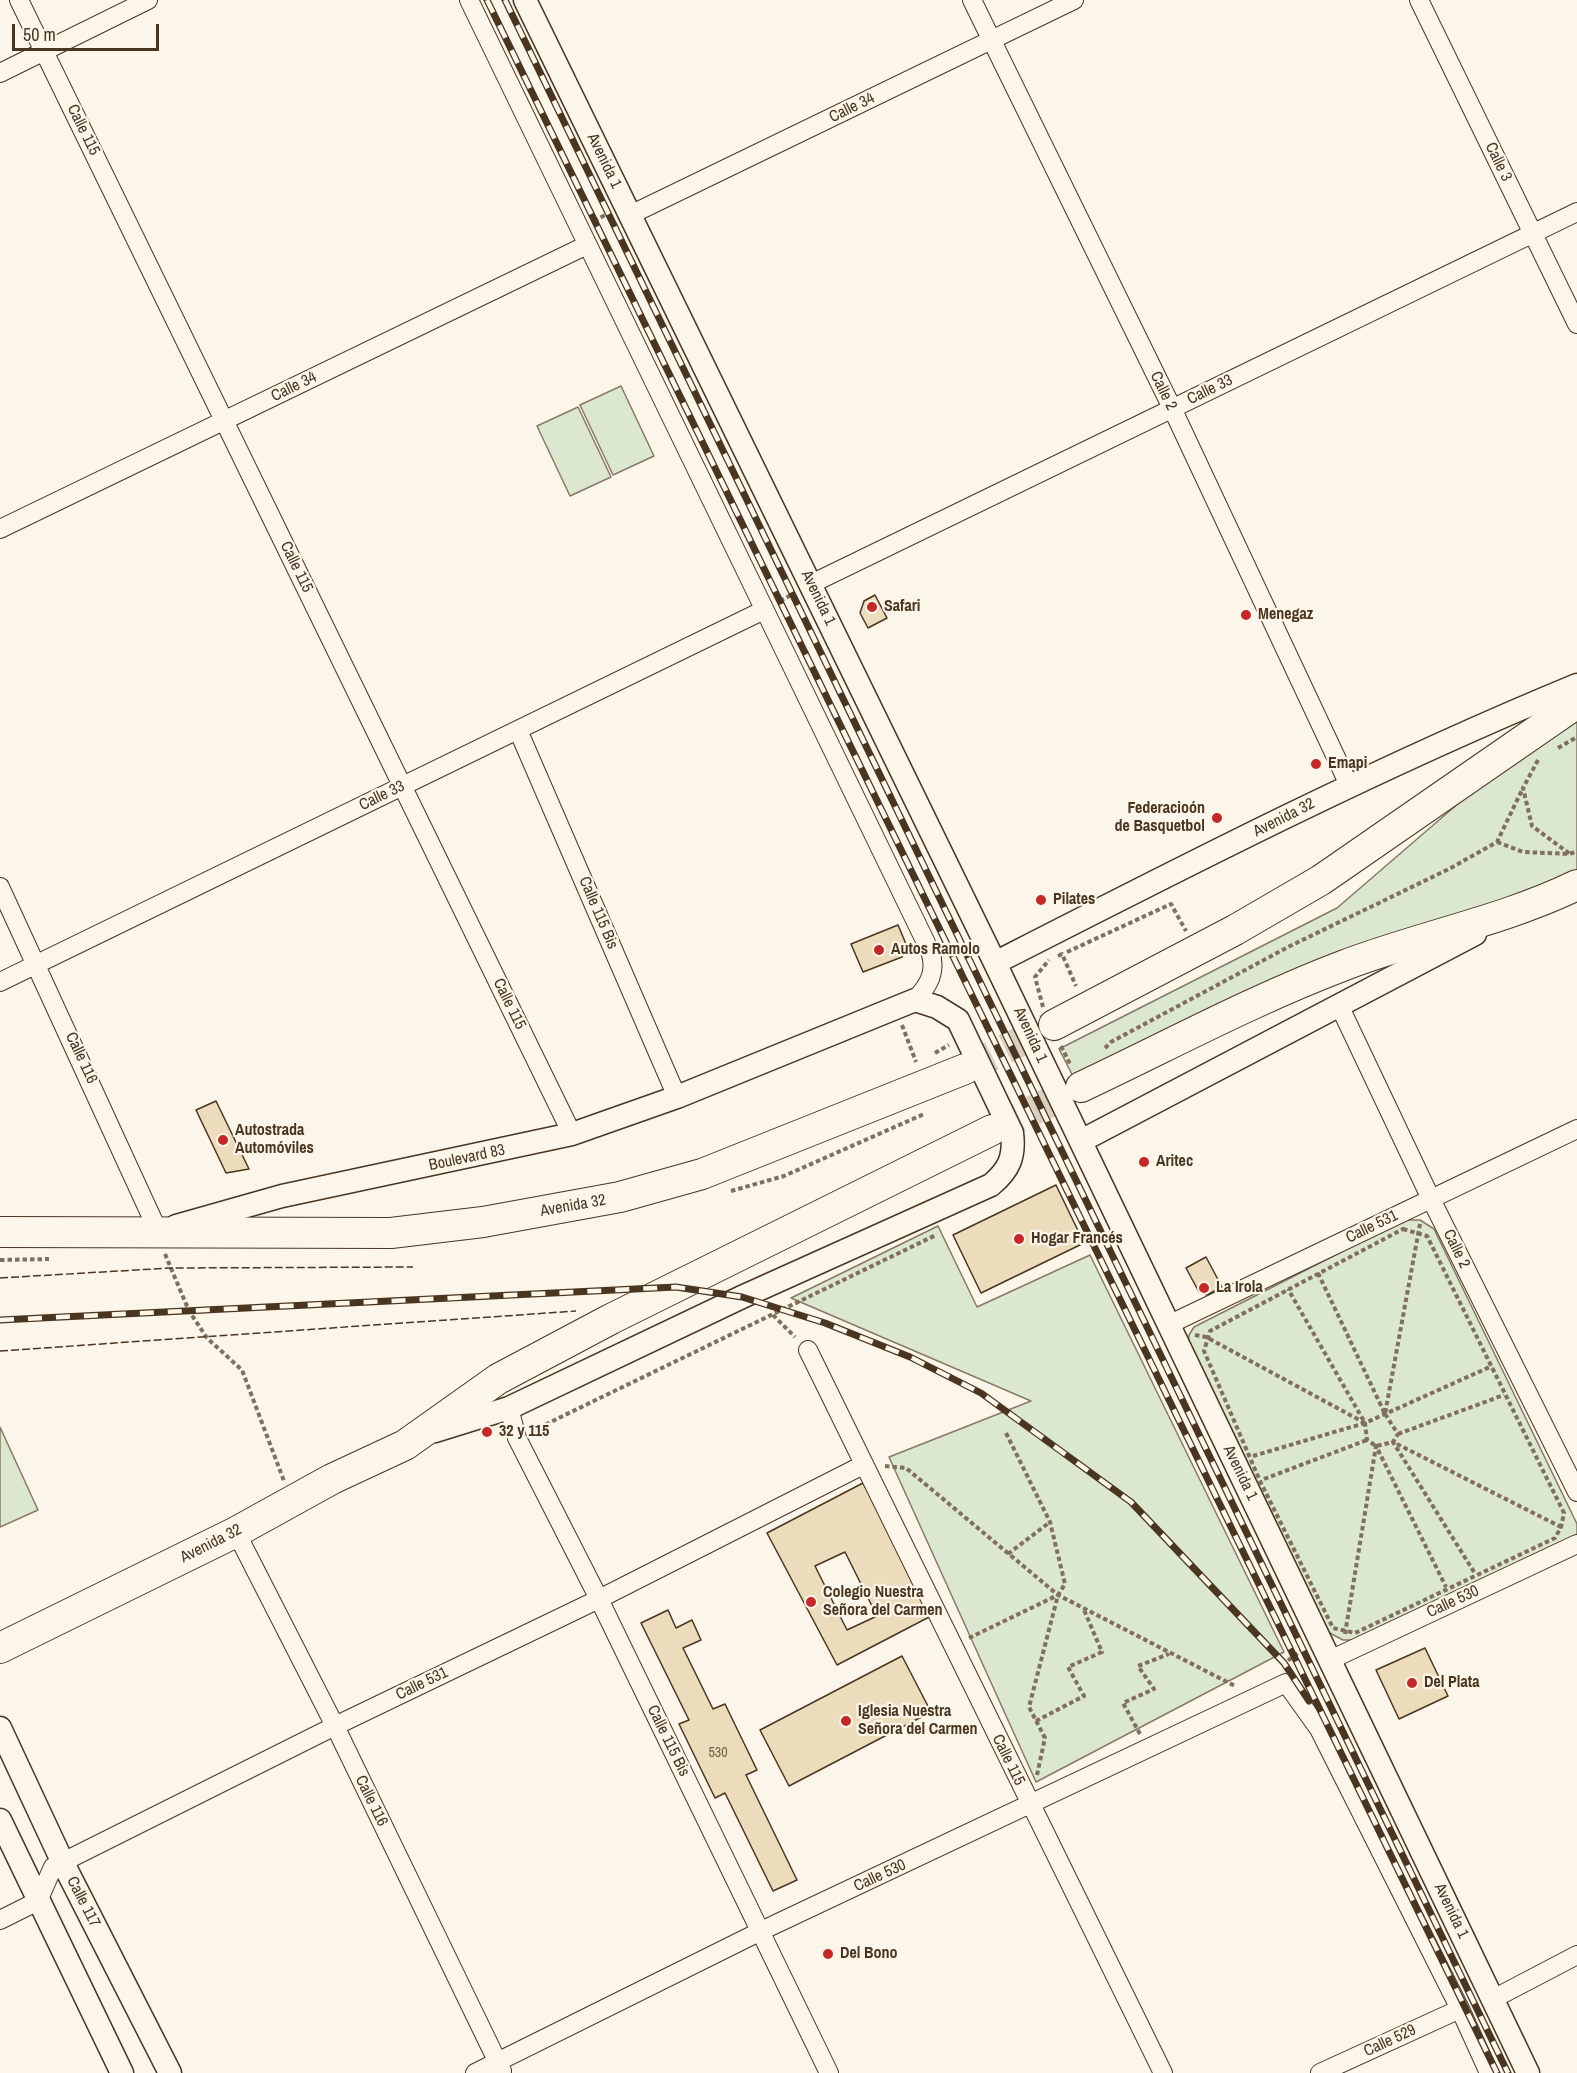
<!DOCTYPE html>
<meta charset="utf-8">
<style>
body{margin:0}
#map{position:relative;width:1577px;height:2073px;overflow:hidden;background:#fbf6e9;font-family:"Archivo Narrow",sans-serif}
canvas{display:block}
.scale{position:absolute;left:12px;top:24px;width:147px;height:27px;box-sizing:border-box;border:3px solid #4a3520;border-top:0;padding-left:8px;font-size:18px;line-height:21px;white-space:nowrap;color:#4a3520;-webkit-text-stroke:4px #fbf6e9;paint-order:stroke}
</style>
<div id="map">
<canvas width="1577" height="2073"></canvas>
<div class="scale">50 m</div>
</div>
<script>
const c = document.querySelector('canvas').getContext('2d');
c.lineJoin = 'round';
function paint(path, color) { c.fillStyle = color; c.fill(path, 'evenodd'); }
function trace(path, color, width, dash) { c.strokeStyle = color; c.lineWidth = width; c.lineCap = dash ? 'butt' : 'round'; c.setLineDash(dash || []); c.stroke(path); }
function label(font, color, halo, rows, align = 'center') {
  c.font = font + ' "Archivo Narrow",sans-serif'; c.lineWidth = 4.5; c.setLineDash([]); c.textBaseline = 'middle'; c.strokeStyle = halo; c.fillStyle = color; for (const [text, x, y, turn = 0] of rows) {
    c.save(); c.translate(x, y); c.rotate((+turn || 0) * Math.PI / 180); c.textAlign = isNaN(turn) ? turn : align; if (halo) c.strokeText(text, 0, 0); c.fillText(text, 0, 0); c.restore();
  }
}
const green = new Path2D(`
 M621 386 654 456 613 475 580 405Z
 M578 407 611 477 570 496 537 426Z
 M1577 712V872L1075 1080 1059 1049 1337 908 1547 727Z
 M1404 1220H1420L1434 1229 1577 1524V1535L1354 1640H1343L1326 1631 1188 1346 1189 1335 1194 1327Z
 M938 1226 977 1307 1090 1255 1284 1652 1036 1782 889 1457 1031 1401 791 1298Z
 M0 1427 38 1510 0 1527Z`);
paint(green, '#dce7d0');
trace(green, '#887966', 1.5);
const building = new Path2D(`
 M875 595 887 618 868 628 860 613 864 601Z
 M898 925 906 944 902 957 863 972 851 944Z
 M216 1101 249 1169 226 1173 196 1110Z
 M1056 1185 1084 1243 981 1293 953 1235Z
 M1206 1257 1222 1287 1207 1295 1199 1292 1186 1268Z
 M863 1483 933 1615 837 1665 767 1533ZM845 1552 877 1616 847 1630 815 1566Z
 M668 1610 676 1628 692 1620 701 1640 683 1648 713 1709 725 1704 757 1770 746 1775 797 1880 773 1891 725 1793 715 1798 679 1724 689 1720 641 1623Z
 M1425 1648 1448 1696 1399 1719 1376 1670Z
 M902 1656 931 1712 789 1786 760 1730Z`);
paint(building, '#ecdcbc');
trace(building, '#4a3520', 1.5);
trace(new Path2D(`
 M965 1069 1054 1025
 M992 1130 1081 1087`), '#d8cfc1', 30, [30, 15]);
const minor = new Path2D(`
 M19 0 572 1134
 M469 0 930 951C937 972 929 985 915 1000
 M972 0 1172 408 1349 785
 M1419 0 1577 324
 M0 73 148 0
 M630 215 1074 0
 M0 529 587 245
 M811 584 1577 212
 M518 730 677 1097
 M0 887 158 1231
 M0 982 764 610
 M1339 1005 1431 1199 1577 1492
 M1168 1325 1577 1129
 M808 1350 1163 2073
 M509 1408 517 1438 599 1599 829 2073
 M236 1532 335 1726 502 2071
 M1330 1660 1577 1544
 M0 1920 38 1901 53 1867 335 1726 599 1599 863 1465
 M1493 1999 1577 1955
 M475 2073 761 1931 1286 1683 1319 1729 1460 2009 1489 2073
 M1320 2073 1460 2009`);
const tertiary = new Path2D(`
 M525 0 995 963 1528 2073
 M995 963C1187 865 1378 767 1577 685
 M1081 1141 1475 934
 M176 1226 282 1196 572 1134 677 1097 915 1000 937 1007 958 1020 1012 1133C1015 1157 1009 1170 991 1185L742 1297 509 1408 435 1431
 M0 1728 63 1863 170 2073
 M0 1820 122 2073`);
const trunk = new Path2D(`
 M1054 1025 1235 930 1321 880 1577 703
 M1081 1087C1168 1046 1255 999 1345 965 1421 936 1503 921 1577 885
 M0 1232 391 1233 483 1222 620 1197 702 1174 965 1069
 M0 1648 236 1532 332 1479 405 1445 498 1379 611 1319 992 1130`);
trace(minor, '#4a3520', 20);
trace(tertiary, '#4a3520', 25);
trace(trunk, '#4a3520', 32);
trace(new Path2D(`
 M594 221 609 213
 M780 601 795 593
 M1558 748 1577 737
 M1538 760 1523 788 1532 826 1570 854
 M1497 842 1523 852 1570 854 1577 851
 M1067 952 1171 904 1186 931
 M1058 956 1062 954 1076 986
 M1043 1007 1035 977 1049 960
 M902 1025 916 1062
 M1061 1046 1071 1066
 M1105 1048 1111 1042 1290 946 1449 869 1497 842 1523 788
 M935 1053 949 1045
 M731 1191 784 1176 924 1114
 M1403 1229 1427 1236 1564 1513 1561 1527 1555 1538 1355 1633 1333 1628 1260 1481 1204 1351 1210 1331Z
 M165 1254 189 1311 207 1338 242 1370 284 1481
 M0 1260 49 1259
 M1318 1273 1385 1414 1420 1224
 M773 1315 795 1337
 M1195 1335 1206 1337 1365 1423 1288 1289
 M1385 1414 1398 1434 1393 1442 1376 1446 1367 1440 1365 1423 1492 1366
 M532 1431 936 1235
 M1006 1433 1050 1522 1065 1584 1058 1595 1029 1707 1045 1738 1037 1775
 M1398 1434 1504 1395
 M1253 1456 1365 1423
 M885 1466 906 1468 1058 1595 1235 1686
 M1264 1479 1367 1440
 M1008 1554 1050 1522
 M1474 1572 1393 1442 1563 1528
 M1345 1634 1376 1446 1446 1587
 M969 1638 1058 1595
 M1282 1665 1302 1650
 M1036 1721 1084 1696 1068 1667 1102 1652 1084 1610
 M1140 1734 1123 1703 1154 1689 1138 1666 1169 1654`), '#7f6f5c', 4, [4.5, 3]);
trace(minor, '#fbf6e9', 18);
trace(tertiary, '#fbf6e9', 22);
trace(trunk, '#fbf6e9', 30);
const rail = new Path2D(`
 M487 0 1497 2073
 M505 0 1508 2073
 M0 1320 676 1287 742 1297 825 1323 910 1357 981 1393 1131 1502 1284 1663 1309 1701`);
trace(rail, '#4a3520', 7);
trace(rail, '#fbf6e9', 4.5, [14]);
trace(new Path2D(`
 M0 1278 170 1268 413 1267
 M0 1351 576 1311`), '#4a3520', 1.5, [8, 3]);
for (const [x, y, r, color] of [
 [872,607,6,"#c62828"],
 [1246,615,6,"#c62828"],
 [1316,764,6,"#c62828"],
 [1217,818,6,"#c62828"],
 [1041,900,6,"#c62828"],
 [879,950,6,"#c62828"],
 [223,1140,6,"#c62828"],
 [1144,1162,6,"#c62828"],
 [1019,1239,6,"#c62828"],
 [1204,1288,6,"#c62828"],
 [487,1432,6,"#c62828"],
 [811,1602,6,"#c62828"],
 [1412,1683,6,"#c62828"],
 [846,1721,6,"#c62828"],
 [828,1954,6,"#c62828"]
]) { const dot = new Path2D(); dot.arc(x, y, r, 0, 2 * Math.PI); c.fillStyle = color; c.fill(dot); trace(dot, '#fbf6e9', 2); }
label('14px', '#725f47', null, [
 ["530",718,1753]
]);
label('16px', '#4a3520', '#fbf6e9', [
 ["Calle 34",852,108,-26],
 ["Calle 115",83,130,64],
 ["Avenida 1",604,161,64],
 ["Calle 3",1498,162,64],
 ["Calle 34",294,387,-26],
 ["Calle 33",1210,390,-26],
 ["Calle 2",1163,391,64],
 ["Calle 115",296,567,64],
 ["Avenida 1",818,598,64],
 ["Calle 33",382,796,-26],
 ["Avenida 32",1284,818,-27],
 ["Calle 115 Bis",598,913,67],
 ["Calle 115",509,1004,64],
 ["Avenida 1",1030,1035,65],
 ["Calle 116",81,1058,65],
 ["Boulevard 83",467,1158,-12],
 ["Avenida 32",573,1206,-10],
 ["Calle 531",1372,1227,-26],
 ["Calle 2",1456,1249,64],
 ["Avenida 1",1240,1473,64],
 ["Avenida 32",211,1544,-27],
 ["Calle 530",1453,1602,-25],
 ["Calle 531",422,1684,-26],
 ["Calle 115 Bis",668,1741,64],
 ["Calle 115",1008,1760,64],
 ["Calle 116",371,1801,64],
 ["Calle 530",880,1876,-25],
 ["Calle 117",83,1902,63],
 ["Avenida 1",1451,1911,64],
 ["Calle 529",1390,2041,-25]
]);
label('bold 16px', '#4a3520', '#fbf6e9', [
 ["Safari",884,607],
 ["Menegaz",1258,615],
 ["Emapi",1328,764],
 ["Federacioón",1205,809,"right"],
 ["de Basquetbol",1205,827,"right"],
 ["Pilates",1053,900],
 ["Autos Ramolo",891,950],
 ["Autostrada",235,1131],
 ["Automóviles",235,1149],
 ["Aritec",1156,1162],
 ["Hogar Francés",1031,1239],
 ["La Irola",1216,1288],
 ["32 y 115",499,1432],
 ["Colegio Nuestra",823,1593],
 ["Señora del Carmen",823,1611],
 ["Del Plata",1424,1683],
 ["Iglesia Nuestra",858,1712],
 ["Señora del Carmen",858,1730],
 ["Del Bono",840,1954]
], 'left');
</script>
